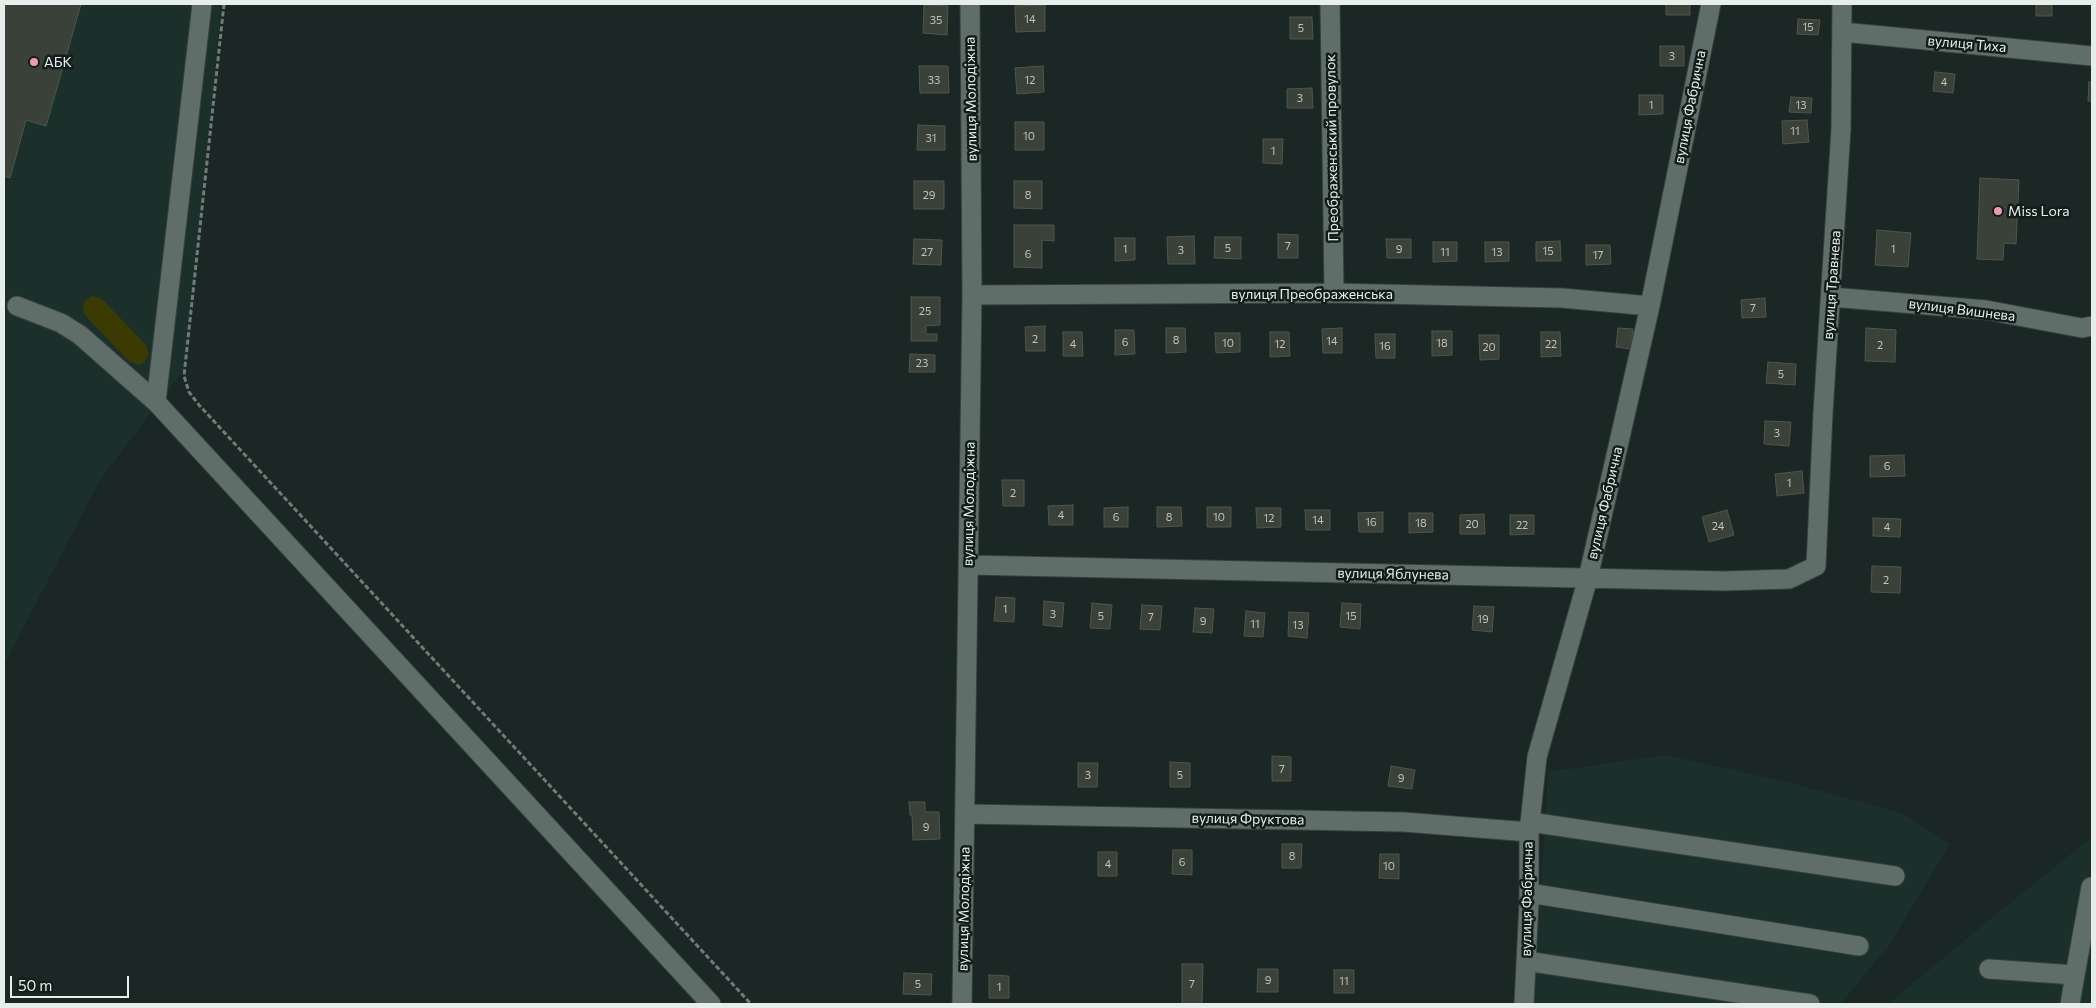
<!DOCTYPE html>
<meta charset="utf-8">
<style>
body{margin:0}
#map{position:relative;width:2096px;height:1008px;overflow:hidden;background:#1b2724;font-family:Commissioner,sans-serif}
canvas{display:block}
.frame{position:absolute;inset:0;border:5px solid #e6eeeb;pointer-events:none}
.scale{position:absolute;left:10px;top:976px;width:119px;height:22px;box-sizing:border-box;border:2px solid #e6eeeb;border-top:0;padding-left:6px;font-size:15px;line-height:18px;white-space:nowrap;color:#e6eeeb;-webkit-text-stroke:4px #121d1b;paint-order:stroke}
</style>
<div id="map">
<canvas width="2096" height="1008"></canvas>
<div class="frame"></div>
<div class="scale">50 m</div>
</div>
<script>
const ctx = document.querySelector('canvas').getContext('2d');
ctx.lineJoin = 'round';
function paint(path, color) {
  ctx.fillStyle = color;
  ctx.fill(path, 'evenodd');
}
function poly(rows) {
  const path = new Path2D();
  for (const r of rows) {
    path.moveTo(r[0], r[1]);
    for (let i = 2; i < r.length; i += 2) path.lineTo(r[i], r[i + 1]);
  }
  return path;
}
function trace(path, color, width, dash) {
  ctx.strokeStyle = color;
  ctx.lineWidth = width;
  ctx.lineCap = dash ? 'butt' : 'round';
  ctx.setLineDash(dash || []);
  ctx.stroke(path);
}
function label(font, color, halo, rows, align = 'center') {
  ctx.font = font + ' Commissioner,sans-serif';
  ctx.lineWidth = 5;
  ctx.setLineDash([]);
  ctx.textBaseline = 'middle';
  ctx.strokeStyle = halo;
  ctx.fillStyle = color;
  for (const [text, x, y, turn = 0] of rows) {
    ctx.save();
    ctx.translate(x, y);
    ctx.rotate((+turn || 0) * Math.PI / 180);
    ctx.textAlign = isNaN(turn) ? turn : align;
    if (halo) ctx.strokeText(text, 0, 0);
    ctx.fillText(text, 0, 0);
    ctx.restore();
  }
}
const built = poly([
 [4,4,221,4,187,365,100,480,4,665],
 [1665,755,1787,782,1901,813,1950,844,1890,944,1840,1004,1527,1004,1539,924,1548,772],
 [2092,837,2092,1004,1888,1004,1989,920]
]);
const green = poly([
 [92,296,101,298,146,345,149,355,143,363,139,365,129,361,86,316,83,312,84,302]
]);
const building = poly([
 [4,4,81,4,46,126,26,120,10,178,4,176,4,4],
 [1666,4,1690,4,1690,15,1666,15,1666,4],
 [2036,4,2052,4,2052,16,2036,16,2036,4],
 [924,5,948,6,947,35,923,33,924,5],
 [1045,5,1045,31,1016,32,1015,6,1045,5],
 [1290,17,1312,17,1313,39,1290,39,1290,17],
 [1798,19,1820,20,1818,35,1797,34,1798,19],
 [1660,46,1684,46,1684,66,1660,66,1660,46],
 [919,66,948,66,949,93,920,93,919,66],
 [1043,66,1044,92,1017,94,1015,68,1043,66],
 [1935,72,1955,74,1953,93,1933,91,1935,72],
 [2089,82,2092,82,2092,101,2088,101,2089,82],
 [1312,88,1313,108,1287,108,1287,89,1312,88],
 [1639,95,1663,95,1663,114,1639,115,1639,95],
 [1791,97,1812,98,1811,113,1789,112,1791,97],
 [1807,120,1809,142,1783,144,1782,121,1807,120],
 [1015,122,1044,122,1044,150,1015,150,1015,122],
 [918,125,945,126,945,150,917,150,918,125],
 [1263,139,1283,139,1282,164,1263,163,1263,139],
 [1980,178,2019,180,2016,244,2004,243,2003,260,1977,259,1980,178],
 [914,181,944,181,944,209,914,209,914,181],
 [1014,181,1042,181,1042,209,1014,208,1014,181],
 [1014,225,1054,225,1054,241,1042,240,1042,268,1014,267,1014,225],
 [1877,230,1911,233,1908,267,1875,265,1877,230],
 [1278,234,1298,235,1298,258,1278,258,1278,234],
 [1194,236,1195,264,1168,264,1167,237,1194,236],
 [1215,237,1241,237,1241,259,1214,258,1215,237],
 [1115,238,1135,238,1135,260,1115,261,1115,238],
 [914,239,942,240,941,265,913,264,914,239],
 [1386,239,1411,239,1411,258,1387,258,1386,239],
 [1560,241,1561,261,1536,261,1536,242,1560,241],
 [1433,242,1457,242,1457,261,1433,262,1433,242],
 [1485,242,1509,242,1509,261,1485,262,1485,242],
 [1586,245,1610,245,1611,264,1586,265,1586,245],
 [911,297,940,297,940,325,926,326,926,334,937,334,937,341,911,341,911,297],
 [1765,298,1766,317,1742,318,1741,300,1765,298],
 [1045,326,1045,351,1026,351,1025,327,1045,326],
 [1166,328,1185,328,1186,352,1166,353,1166,328],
 [1342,328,1342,353,1323,353,1322,329,1342,328],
 [1618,328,1633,329,1631,349,1616,347,1618,328],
 [1866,328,1896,330,1895,362,1865,361,1866,328],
 [1115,330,1134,330,1135,354,1115,355,1115,330],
 [1432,331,1452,331,1452,355,1432,356,1432,331],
 [1063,332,1082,332,1083,356,1063,356,1063,332],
 [1270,332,1289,332,1290,356,1270,357,1270,332],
 [1541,332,1560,332,1561,356,1541,357,1541,332],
 [1215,333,1240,333,1240,352,1216,353,1215,333],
 [1375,334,1395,334,1395,358,1376,358,1375,334],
 [1479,335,1499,335,1499,359,1480,360,1479,335],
 [910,354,935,355,935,372,909,372,910,354],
 [1768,362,1796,364,1795,385,1766,383,1768,362],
 [1765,421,1791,422,1789,446,1764,444,1765,421],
 [1904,455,1905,476,1870,477,1870,456,1904,455],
 [1802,471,1804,493,1777,496,1775,474,1802,471],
 [1002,480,1024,480,1024,506,1003,506,1002,480],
 [1073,505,1073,525,1049,525,1048,506,1073,505],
 [1128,507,1128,527,1104,527,1104,508,1128,507],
 [1157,507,1181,507,1182,526,1157,527,1157,507],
 [1207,507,1231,507,1231,527,1207,527,1207,507],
 [1256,508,1281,508,1281,527,1257,528,1256,508],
 [1305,510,1330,510,1330,530,1306,530,1305,510],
 [1727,510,1734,535,1709,542,1702,517,1727,510],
 [1383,512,1383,532,1359,532,1358,513,1383,512],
 [1409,513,1433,513,1433,532,1409,533,1409,513],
 [1484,514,1485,534,1460,534,1460,515,1484,514],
 [1510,515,1534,515,1534,534,1510,535,1510,515],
 [1873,518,1901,519,1900,537,1873,536,1873,518],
 [1872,566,1901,567,1900,593,1871,592,1872,566],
 [996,597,1015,598,1014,622,994,621,996,597],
 [1044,601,1064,603,1062,627,1043,625,1044,601],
 [1092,603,1112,605,1110,629,1090,628,1092,603],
 [1342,603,1361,604,1360,629,1340,627,1342,603],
 [1142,605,1162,606,1160,630,1140,629,1142,605],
 [1474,606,1494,607,1492,632,1472,630,1474,606],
 [1195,608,1214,609,1212,633,1193,632,1195,608],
 [1246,611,1265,613,1263,637,1244,636,1246,611],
 [1289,612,1309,613,1307,638,1288,636,1289,612],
 [1272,756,1291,757,1291,781,1272,781,1272,756],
 [1170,762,1190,763,1190,787,1170,787,1170,762],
 [1078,763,1098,763,1097,787,1078,787,1078,763],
 [1391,766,1415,770,1412,789,1388,786,1391,766],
 [909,802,925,802,925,812,939,812,940,839,913,840,912,815,910,815,909,802],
 [1282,844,1302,844,1301,868,1282,868,1282,844],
 [1173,850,1192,850,1192,875,1172,874,1173,850],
 [1098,852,1117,852,1117,876,1098,876,1098,852],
 [1380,854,1399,854,1399,879,1379,878,1380,854],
 [1182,964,1203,964,1202,1004,1182,1004,1182,964],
 [1258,969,1278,969,1278,992,1257,992,1258,969],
 [1334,970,1354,970,1354,993,1334,993,1334,970],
 [904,973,932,974,931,995,903,994,904,973],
 [989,975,1009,976,1009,998,989,998,989,975]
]);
const path = poly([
 [224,4,184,376,189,392,199,405,751,1004]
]);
const minor = poly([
 [1330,4,1334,293],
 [1842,32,2092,56],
 [972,295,1334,293,1562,298,1650,306],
 [1831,297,1986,310,2082,328,2092,326],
 [17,306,61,323,80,335,156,402,711,1004],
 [156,402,202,4],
 [968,565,1724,581,1789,579,1816,566,1823,413,1841,129,1842,4],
 [966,814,1404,822,1529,832],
 [1530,822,1895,876],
 [1529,893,1859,946],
 [1526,961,1810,1004],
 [1989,969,2075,975,2070,1004],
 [2075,975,2091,887],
 [962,1004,972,295,970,4],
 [1524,1004,1529,903,1529,832,1537,757,1588,578,1650,306,1711,4]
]);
const markers = [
 [34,62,5,"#f29aad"],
 [1998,211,5,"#f29aad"]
];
const numberNames = [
 ["14",1030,19],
 ["35",936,20],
 ["15",1808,27],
 ["5",1301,28],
 ["3",1672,56],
 ["33",934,80],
 ["12",1030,80],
 ["4",1944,82],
 ["3",1300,98],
 ["1",1651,105],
 ["13",1801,105],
 ["11",1795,131],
 ["10",1029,136],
 ["31",931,138],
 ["1",1273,151],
 ["29",929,195],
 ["8",1028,195],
 ["7",1288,246],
 ["5",1228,248],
 ["1",1125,249],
 ["9",1399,249],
 ["1",1893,249],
 ["3",1181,250],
 ["15",1548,251],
 ["27",927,252],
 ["11",1445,252],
 ["13",1497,252],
 ["6",1028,254],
 ["17",1598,255],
 ["7",1753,308],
 ["25",925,311],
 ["2",1035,339],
 ["8",1176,340],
 ["14",1332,341],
 ["6",1125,342],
 ["10",1228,343],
 ["18",1442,343],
 ["4",1073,344],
 ["12",1280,344],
 ["22",1551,344],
 ["2",1880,345],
 ["16",1385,346],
 ["20",1489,347],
 ["23",922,363],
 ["5",1781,374],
 ["3",1777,433],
 ["6",1887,466],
 ["1",1789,483],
 ["2",1013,493],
 ["4",1061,515],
 ["6",1116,517],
 ["8",1169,517],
 ["10",1219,517],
 ["12",1269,518],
 ["14",1318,520],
 ["16",1371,522],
 ["18",1421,523],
 ["20",1472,524],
 ["22",1522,525],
 ["24",1718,526],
 ["4",1887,527],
 ["2",1886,580],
 ["1",1005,609],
 ["3",1053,614],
 ["5",1101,616],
 ["15",1351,616],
 ["7",1151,617],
 ["19",1483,619],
 ["9",1203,621],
 ["11",1255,624],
 ["13",1298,625],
 ["7",1282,769],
 ["3",1088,775],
 ["5",1180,775],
 ["9",1401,778],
 ["9",926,827],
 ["8",1292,856],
 ["6",1182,862],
 ["4",1108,864],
 ["10",1389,866],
 ["9",1268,980],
 ["11",1344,981],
 ["5",918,984],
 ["7",1192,984],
 ["1",999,987]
];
const streetNames = [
 ["вулиця Тиха",1967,44,5],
 ["вулиця Молодіжна",971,99,-91],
 ["вулиця Фабрична",1690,107,-79],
 ["Преображенський провулок",1332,148,-91],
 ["вулиця Травнева",1832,285,-86],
 ["вулиця Преображенська",1312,294],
 ["вулиця Вишнева",1962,310,7],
 ["вулиця Фабрична",1605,503,-77],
 ["вулиця Молодіжна",969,504,-89],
 ["вулиця Яблунева",1393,574,1],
 ["вулиця Фруктова",1248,819,1],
 ["вулиця Фабрична",1527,899,-89],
 ["вулиця Молодіжна",964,909,-89]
];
const poiNames = [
 ["АБК",44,62],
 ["Miss Lora",2008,211]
];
paint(built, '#1c302b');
paint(green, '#3b3a00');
paint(building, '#3a4139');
trace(building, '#4e564d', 1);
trace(minor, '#37413e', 21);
trace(path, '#707a77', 3, [5, 2.5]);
trace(minor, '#606e6a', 19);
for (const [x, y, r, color] of markers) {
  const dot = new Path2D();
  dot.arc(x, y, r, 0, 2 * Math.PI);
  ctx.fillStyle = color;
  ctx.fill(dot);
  trace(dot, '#121d1b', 2);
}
label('11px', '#bbc3be', null, numberNames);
label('14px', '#e6eeeb', '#121d1b', streetNames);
label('14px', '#e6eeeb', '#121d1b', poiNames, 'left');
</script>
